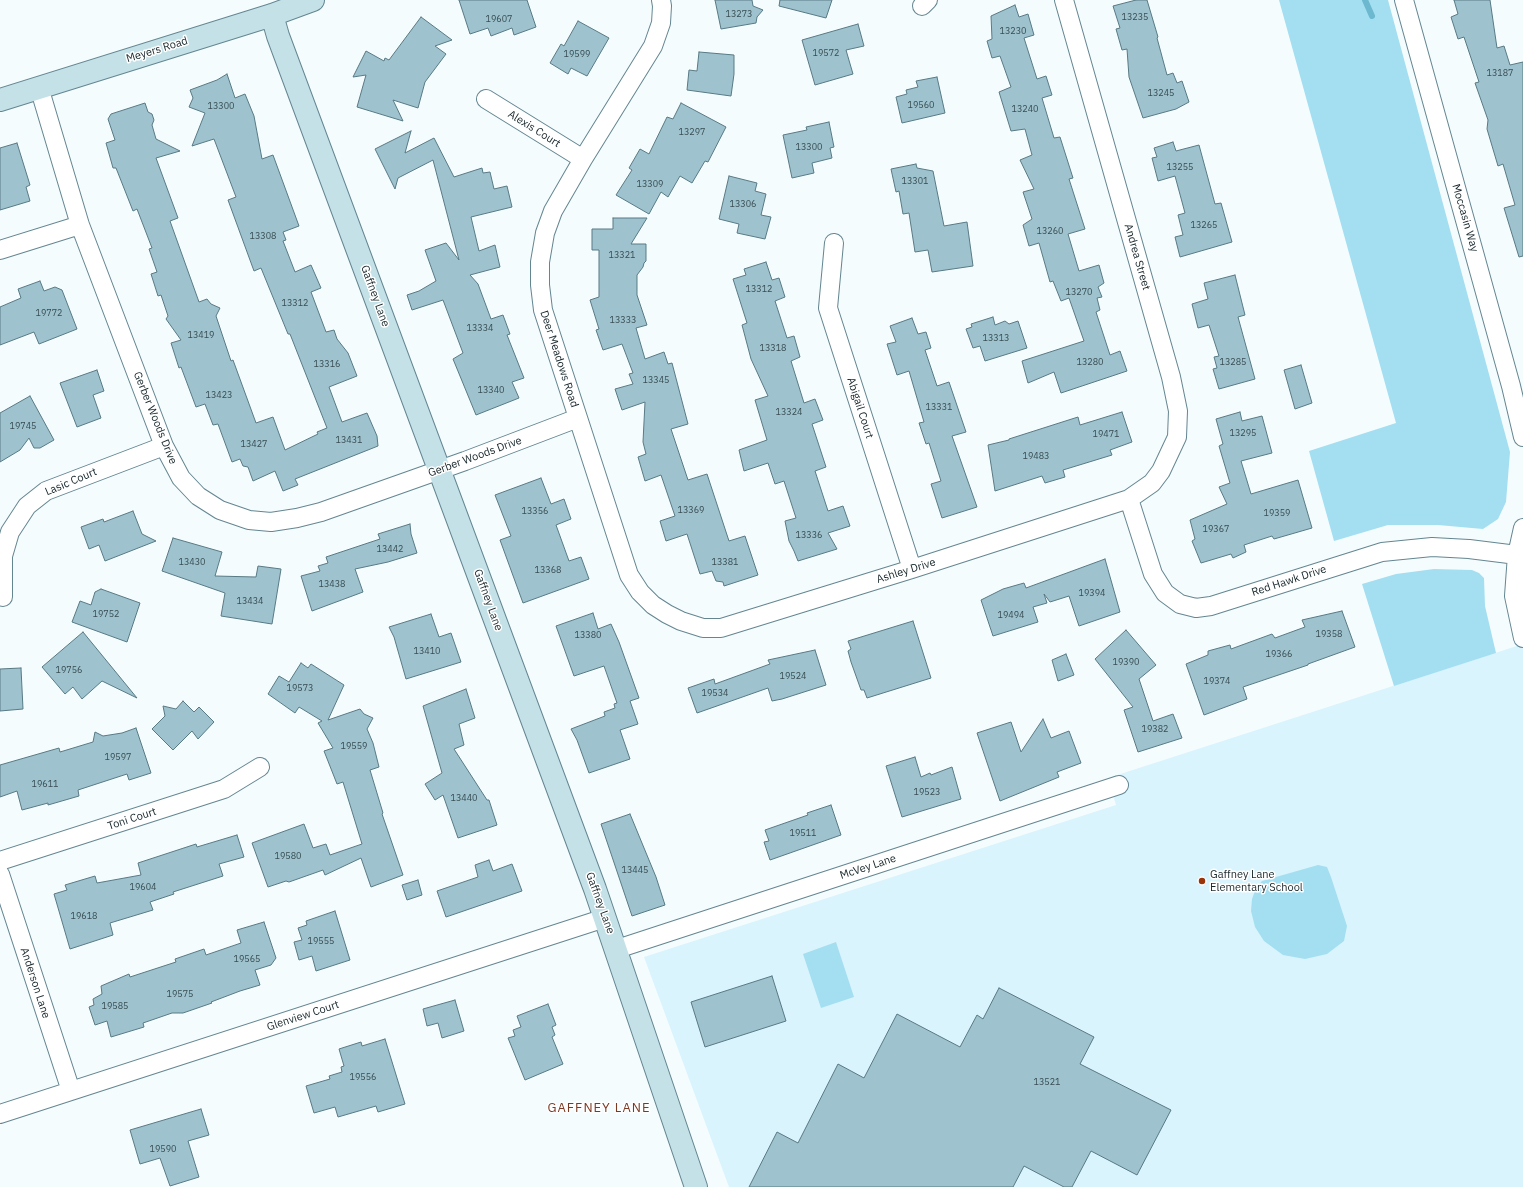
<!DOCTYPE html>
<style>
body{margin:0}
canvas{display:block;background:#f4fcfe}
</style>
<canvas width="1523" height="1187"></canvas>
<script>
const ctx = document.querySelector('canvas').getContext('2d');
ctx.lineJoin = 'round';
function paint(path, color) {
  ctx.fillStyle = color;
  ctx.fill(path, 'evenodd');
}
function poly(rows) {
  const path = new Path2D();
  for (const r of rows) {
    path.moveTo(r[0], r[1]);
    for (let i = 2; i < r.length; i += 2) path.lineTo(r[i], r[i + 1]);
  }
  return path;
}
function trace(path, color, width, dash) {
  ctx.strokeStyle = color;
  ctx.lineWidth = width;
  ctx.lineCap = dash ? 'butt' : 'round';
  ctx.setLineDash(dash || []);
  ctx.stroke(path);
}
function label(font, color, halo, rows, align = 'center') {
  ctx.font = font + ' "IBM Plex Sans",sans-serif';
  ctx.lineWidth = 3;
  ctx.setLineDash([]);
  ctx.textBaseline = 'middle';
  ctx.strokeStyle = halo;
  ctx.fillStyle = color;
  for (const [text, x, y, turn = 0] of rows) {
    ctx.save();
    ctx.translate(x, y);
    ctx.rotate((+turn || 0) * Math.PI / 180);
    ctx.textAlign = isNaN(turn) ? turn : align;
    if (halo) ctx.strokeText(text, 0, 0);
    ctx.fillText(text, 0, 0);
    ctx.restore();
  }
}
const built = poly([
 [1523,644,1523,1187,729,1187,644,957,1116,805,1108,778]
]);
const green = poly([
 [1279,0,1388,0,1510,452,1506,502,1498,519,1483,529,1438,525,1388,525,1334,541,1309,451,1396,423],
 [1434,569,1472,570,1479,573,1484,578,1485,606,1496,653,1394,686,1362,584,1396,574],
 [1318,865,1327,867,1331,877,1347,926,1344,941,1327,954,1305,959,1283,955,1264,941,1255,927,1251,911,1252,899,1256,888,1262,881],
 [836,942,854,997,821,1008,803,954]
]);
const stream = poly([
 [1365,0,1372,16]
]);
const building = poly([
 [459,0,527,0,536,27,514,35,512,28,491,36,488,28,470,34,459,0],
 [715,0,752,0,753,6,763,10,757,17,756,23,721,29,715,0],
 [780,0,832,0,826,18,779,6,780,0],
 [1136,0,1147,0,1158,37,1157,38,1167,75,1173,73,1177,83,1182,81,1189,102,1176,109,1143,118,1129,77,1127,49,1122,50,1116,29,1120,28,1113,6,1136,0],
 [1454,0,1490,0,1497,48,1504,46,1510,65,1523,62,1523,256,1519,257,1504,208,1515,205,1503,164,1498,166,1487,129,1488,120,1475,83,1479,82,1464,37,1458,39,1451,17,1458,14,1454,0],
 [1015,5,1019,17,1028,14,1034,35,1024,38,1037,79,1046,76,1052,95,1042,98,1054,138,1060,137,1073,178,1069,179,1085,229,1068,234,1079,271,1099,265,1104,283,1098,287,1102,297,1097,298,1100,310,1096,312,1110,355,1120,351,1127,371,1061,393,1054,372,1028,383,1022,361,1084,341,1069,298,1061,301,1053,281,1050,282,1039,243,1029,246,1023,225,1032,219,1023,192,1034,189,1020,160,1032,155,1025,129,1011,131,999,92,1011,87,1000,56,992,58,987,41,992,39,991,16,1015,5],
 [421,17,452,40,435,46,446,54,425,82,418,108,393,100,403,121,357,107,366,75,353,77,366,51,384,61,385,58,389,60,421,17],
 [578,21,609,38,587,76,571,68,568,74,550,63,561,44,564,46,578,21],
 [858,24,864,46,846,50,853,74,815,85,802,40,858,24],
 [699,52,734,55,734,74,731,96,687,90,689,70,697,71,699,52],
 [227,74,235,98,245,94,254,116,262,159,273,155,299,226,283,232,286,240,283,241,295,272,311,265,321,288,311,292,326,332,334,330,337,339,348,353,357,376,329,387,342,422,367,413,377,436,378,446,295,479,298,485,283,491,275,471,253,481,248,467,243,466,240,459,232,462,218,424,213,425,205,404,196,407,181,367,179,368,171,343,181,340,166,319,168,316,161,295,158,296,151,274,157,272,149,249,152,248,137,209,133,211,116,168,113,168,106,143,115,140,108,119,111,114,145,103,148,112,152,114,154,120,152,125,156,139,180,151,156,158,178,218,170,221,199,302,207,299,211,304,220,308,216,316,231,361,233,360,256,423,273,417,285,450,318,434,317,432,327,428,290,334,288,334,261,268,254,271,228,200,236,197,214,139,192,146,205,113,189,107,193,98,190,90,217,80,227,74],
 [937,77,945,113,902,123,896,97,907,94,906,90,918,87,916,81,937,77],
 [681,103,726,127,708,162,705,161,692,183,680,176,668,197,661,192,649,214,616,195,632,170,629,168,640,149,649,154,667,117,673,119,681,103],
 [829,122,834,147,830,148,832,158,812,163,814,173,792,178,783,135,807,130,806,127,829,122],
 [411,131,405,153,434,138,454,177,482,168,483,173,490,172,494,189,507,186,512,207,471,217,479,251,495,245,500,267,470,275,478,284,491,319,503,315,510,334,507,335,524,378,512,382,519,398,476,415,453,359,463,353,443,300,412,310,407,295,419,291,436,281,425,250,446,243,459,260,433,160,398,178,395,189,375,149,411,131],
 [1173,142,1176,151,1199,145,1215,204,1221,203,1232,242,1180,257,1175,237,1183,235,1178,215,1185,213,1175,176,1158,181,1152,158,1157,157,1154,148,1173,142],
 [17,143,30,185,26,187,30,201,0,210,0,148,17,143],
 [916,164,917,168,933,171,944,226,967,222,973,266,932,272,928,250,915,252,909,213,903,214,899,191,896,192,891,169,916,164],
 [729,176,757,183,755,191,766,194,761,215,771,217,765,239,737,233,739,224,719,219,729,176],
 [613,218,647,218,631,244,646,244,646,261,644,263,643,267,637,275,637,295,647,325,636,328,645,359,664,352,668,364,672,363,688,424,671,429,688,480,707,474,729,541,745,536,758,575,724,586,723,582,716,581,712,571,700,574,687,534,666,541,660,521,675,516,661,475,645,481,638,457,646,454,643,442,645,402,622,410,615,389,633,384,629,374,633,373,622,344,603,350,596,330,599,329,590,300,599,297,599,250,592,250,592,229,613,229,613,218],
 [766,262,772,280,779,278,785,297,775,301,787,338,794,336,800,357,791,361,804,403,815,399,823,420,812,424,826,467,815,471,828,511,843,506,850,526,828,533,837,549,798,561,794,551,789,541,785,521,796,518,784,481,775,484,768,463,744,471,739,450,767,440,755,400,768,396,751,359,742,325,747,323,733,279,746,275,744,269,766,262],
 [1235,275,1245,315,1238,317,1255,379,1219,389,1213,369,1217,368,1214,357,1219,356,1209,325,1198,328,1192,304,1208,299,1204,283,1235,275],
 [40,281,44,291,55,287,62,290,77,329,39,344,34,332,0,345,0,307,21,298,18,289,40,281],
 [993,317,995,325,1005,321,1009,324,1018,321,1027,348,985,361,980,346,973,348,966,329,972,327,971,324,993,317],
 [912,318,918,334,926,332,931,348,925,350,937,386,949,382,966,432,952,436,977,507,942,518,931,484,941,481,929,443,926,444,919,423,924,422,909,371,897,375,887,344,896,342,890,326,912,318],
 [1301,365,1312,403,1295,409,1284,370,1301,365],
 [97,370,104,391,93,395,101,418,77,427,60,383,97,370],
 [30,396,54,440,40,448,34,448,29,438,20,450,0,462,0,413,30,396],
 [1122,412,1132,442,1110,450,1112,455,1063,470,1065,477,1045,483,1042,476,995,491,988,445,1009,440,1009,439,1078,417,1080,425,1122,412],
 [1240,412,1242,421,1262,416,1272,453,1241,461,1251,494,1298,480,1312,528,1274,539,1272,536,1244,545,1246,552,1233,558,1231,554,1201,563,1192,541,1195,539,1190,520,1227,504,1219,487,1230,483,1219,446,1223,444,1216,419,1240,412],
 [541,478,551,504,564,499,571,519,556,525,569,561,581,557,589,579,523,603,500,540,511,536,495,495,541,478],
 [133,511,142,534,156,541,105,561,99,545,89,549,81,527,103,519,104,522,133,511],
 [410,524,411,534,417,553,388,562,355,569,363,592,312,611,301,576,320,571,318,566,328,563,326,557,380,539,378,534,410,524],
 [173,538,222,552,215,576,256,577,258,566,281,569,272,624,221,616,225,593,162,571,173,538],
 [1105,559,1120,612,1079,626,1069,596,1050,602,1044,594,1047,603,1033,607,1038,622,993,636,981,600,1003,589,1024,583,1026,588,1105,559],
 [101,589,140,603,127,642,72,622,80,601,91,605,95,592,101,589],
 [1342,611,1355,647,1308,664,1308,665,1243,687,1247,699,1204,715,1186,664,1208,655,1208,651,1230,645,1231,649,1272,634,1275,638,1305,627,1302,620,1342,611],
 [593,613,598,629,611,624,619,642,639,698,630,701,638,724,620,730,630,759,589,773,577,740,571,729,605,716,604,712,615,708,614,704,617,703,604,666,574,676,556,626,593,613],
 [431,614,439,637,451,633,461,662,406,679,394,637,389,627,431,614],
 [913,621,931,678,867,698,864,690,861,690,851,662,848,651,851,649,848,641,913,621],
 [1126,630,1156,665,1139,679,1153,721,1173,714,1182,738,1138,752,1124,710,1133,707,1095,659,1126,630],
 [83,632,137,698,102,681,82,699,73,687,65,694,42,667,83,632],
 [815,650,826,685,782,699,772,701,768,688,697,713,688,688,714,679,715,684,770,664,768,660,815,650],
 [1066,654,1074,675,1058,681,1052,660,1066,654],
 [301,663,308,668,311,664,344,685,328,720,360,709,364,714,373,718,367,729,373,743,379,767,370,770,383,813,382,814,403,875,371,887,361,858,325,875,323,870,289,882,286,881,268,887,252,843,304,824,313,848,326,844,330,855,362,844,343,782,337,784,324,751,333,748,318,723,322,721,299,707,295,713,268,694,279,676,289,682,301,663],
 [21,668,23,709,0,711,0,669,21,668],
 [466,689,475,718,459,724,464,745,454,749,487,800,489,800,497,825,458,838,443,795,435,800,425,784,442,773,423,706,466,689],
 [183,701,194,712,199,707,214,722,198,739,192,731,173,750,152,729,165,716,163,706,176,709,183,701],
 [1043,719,1051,738,1069,731,1081,763,1057,772,1059,777,1000,801,977,733,1011,722,1021,752,1043,719],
 [136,728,151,773,129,780,127,774,78,790,79,796,48,805,48,803,22,810,17,791,0,797,0,765,59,748,60,752,93,742,95,732,103,736,122,733,136,728],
 [915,757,921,777,930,773,931,775,952,767,961,799,902,817,886,766,915,757],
 [831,805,841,835,770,860,764,842,769,841,765,830,808,815,807,813,831,805],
 [630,814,656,877,665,905,632,916,601,824,630,814],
 [237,835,244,857,219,864,223,876,173,892,174,894,150,902,153,910,110,923,113,935,70,949,54,894,67,890,65,885,95,876,97,883,141,875,138,863,196,844,197,847,237,835],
 [489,860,493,871,512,864,522,891,446,917,437,891,478,877,475,865,489,860],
 [418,880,422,895,407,900,402,885,418,880],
 [335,911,350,960,316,971,312,956,299,960,294,942,302,940,298,928,307,925,306,921,335,911],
 [264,922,276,958,271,965,255,970,260,985,240,991,211,1002,212,1003,183,1013,172,1013,143,1023,144,1027,111,1037,107,1021,95,1025,89,1007,94,1005,93,999,102,994,101,986,129,974,130,977,176,962,175,959,204,949,206,955,241,943,237,930,264,922],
 [772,976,786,1021,705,1047,691,1002,772,976],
 [999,988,1094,1037,1080,1064,1171,1110,1137,1175,1091,1151,1072,1187,1064,1187,1024,1166,1013,1187,749,1187,777,1132,798,1143,838,1064,864,1078,897,1014,960,1047,977,1015,983,1019,999,988],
 [455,1000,464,1031,442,1038,438,1023,427,1026,423,1009,455,1000],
 [548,1004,556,1025,552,1027,555,1035,552,1037,563,1064,525,1080,508,1038,515,1036,513,1030,521,1027,517,1016,548,1004],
 [385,1039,405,1104,378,1112,376,1106,338,1117,335,1107,314,1113,306,1086,330,1079,329,1076,342,1072,341,1067,344,1066,339,1049,361,1042,362,1046,385,1039],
 [201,1109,209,1135,188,1141,199,1177,170,1186,160,1158,140,1164,130,1130,201,1109]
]);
const street = poly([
 [661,0,662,6,661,23,653,46,583,159,553,211,545,233,540,262,540,285,543,310,629,575,640,592,653,605,667,614,681,621,703,628,721,628,912,569,1129,499,1152,483,1161,471,1177,437,1178,411,1171,377,1064,0],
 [1404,0,1511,386,1523,437],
 [922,6,928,0],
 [39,87,80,225,164,446,181,478,198,496,220,510,249,520,271,522,297,518,321,512,465,461,578,418],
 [486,99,583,159],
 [834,243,828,308,912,569],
 [0,250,80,225],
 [1129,499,1153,574,1165,593,1180,604,1196,608,1211,606,1382,552,1432,547,1469,549,1517,555],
 [1523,528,1517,555,1514,596,1523,638],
 [3,597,3,556,10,532,27,506,46,491,164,446],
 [0,861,224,789,260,767],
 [0,874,71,1091],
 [617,949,1119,785],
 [0,1114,605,918]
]);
const secondary = poly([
 [272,15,278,36,595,889,696,1187],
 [0,100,272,15,313,0]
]);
const markers = [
 [1202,881,4,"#993408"]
];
const numberNames = [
 ["13273",739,14],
 ["13235",1135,17],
 ["19607",499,19],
 ["13230",1013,31],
 ["19572",826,53],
 ["19599",577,54],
 ["13187",1500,73],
 ["13245",1161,93],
 ["19560",921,105],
 ["13300",221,106],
 ["13240",1025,109],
 ["13297",692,132],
 ["13300",809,147],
 ["13255",1180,167],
 ["13301",915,181],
 ["13309",650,184],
 ["13306",743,204],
 ["13265",1204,225],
 ["13260",1050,231],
 ["13308",263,236],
 ["13321",622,255],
 ["13312",759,289],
 ["13270",1079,292],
 ["13312",295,303],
 ["19772",49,313],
 ["13333",623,320],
 ["13334",480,328],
 ["13419",201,335],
 ["13313",996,338],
 ["13318",773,348],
 ["13280",1090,362],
 ["13285",1233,362],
 ["13316",327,364],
 ["13345",656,380],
 ["13340",491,390],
 ["13423",219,395],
 ["13331",939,407],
 ["13324",789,412],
 ["19745",23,426],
 ["13295",1243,433],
 ["19471",1106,434],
 ["13431",349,440],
 ["13427",254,444],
 ["19483",1036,456],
 ["13369",691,510],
 ["13356",535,511],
 ["19359",1277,513],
 ["19367",1216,529],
 ["13336",809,535],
 ["13442",390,549],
 ["13430",192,562],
 ["13381",725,562],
 ["13368",548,570],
 ["13438",332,584],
 ["19394",1092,593],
 ["13434",250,601],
 ["19752",106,614],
 ["19494",1011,615],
 ["19358",1329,634],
 ["13380",588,635],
 ["13410",427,651],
 ["19366",1279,654],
 ["19390",1126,662],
 ["19756",69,670],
 ["19524",793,676],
 ["19374",1217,681],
 ["19573",300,688],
 ["19534",715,693],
 ["19382",1155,729],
 ["19559",354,746],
 ["19597",118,757],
 ["19611",45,784],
 ["19523",927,792],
 ["13440",464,798],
 ["19511",803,833],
 ["19580",288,856],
 ["13445",635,870],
 ["19604",143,887],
 ["19618",84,916],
 ["19555",321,941],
 ["19565",247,959],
 ["19575",180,994],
 ["19585",115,1006],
 ["19556",363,1077],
 ["13521",1047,1082],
 ["19590",163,1149]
];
const streetNames = [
 ["Meyers Road",157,50,-17],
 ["Alexis Court",534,129,32],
 ["Moccasin Way",1465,218,74],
 ["Andrea Street",1137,257,74],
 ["Gaffney Lane",375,296,70],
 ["Deer Meadows Road",559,359,72],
 ["Abigail Court",860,408,72],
 ["Gerber Woods Drive",155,418,68],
 ["Gerber Woods Drive",475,457,-20],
 ["Lasic Court",71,482,-23],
 ["Ashley Drive",906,571,-17],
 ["Red Hawk Drive",1289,581,-18],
 ["Gaffney Lane",488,600,70],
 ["Toni Court",132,819,-18],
 ["McVey Lane",868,867,-18],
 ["Gaffney Lane",600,903,70],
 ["Anderson Lane",35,983,72],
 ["Glenview Court",303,1016,-18]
];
const poiNames = [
 ["Gaffney Lane",1210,875],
 ["Elementary School",1210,888]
];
const quarterNames = [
 ["GAFFNEY LANE",599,1108]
];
paint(built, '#d9f4fd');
paint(green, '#a4dff1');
trace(stream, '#6cb8cf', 6);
paint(building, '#9ec3ce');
trace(building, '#587a85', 1);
trace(street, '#648691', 20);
trace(secondary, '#648691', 24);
trace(street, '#fff', 18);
trace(secondary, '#c4e1e8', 22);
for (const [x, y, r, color] of markers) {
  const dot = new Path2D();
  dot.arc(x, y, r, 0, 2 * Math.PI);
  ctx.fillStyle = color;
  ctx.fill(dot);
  trace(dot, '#fff', 1.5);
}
label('9px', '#384c52', null, numberNames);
label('11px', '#162529', '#fff', streetNames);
label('11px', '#162529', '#fff', poiNames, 'left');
ctx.letterSpacing = '1px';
label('13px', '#7c3922', '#fff', quarterNames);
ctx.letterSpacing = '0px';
</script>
